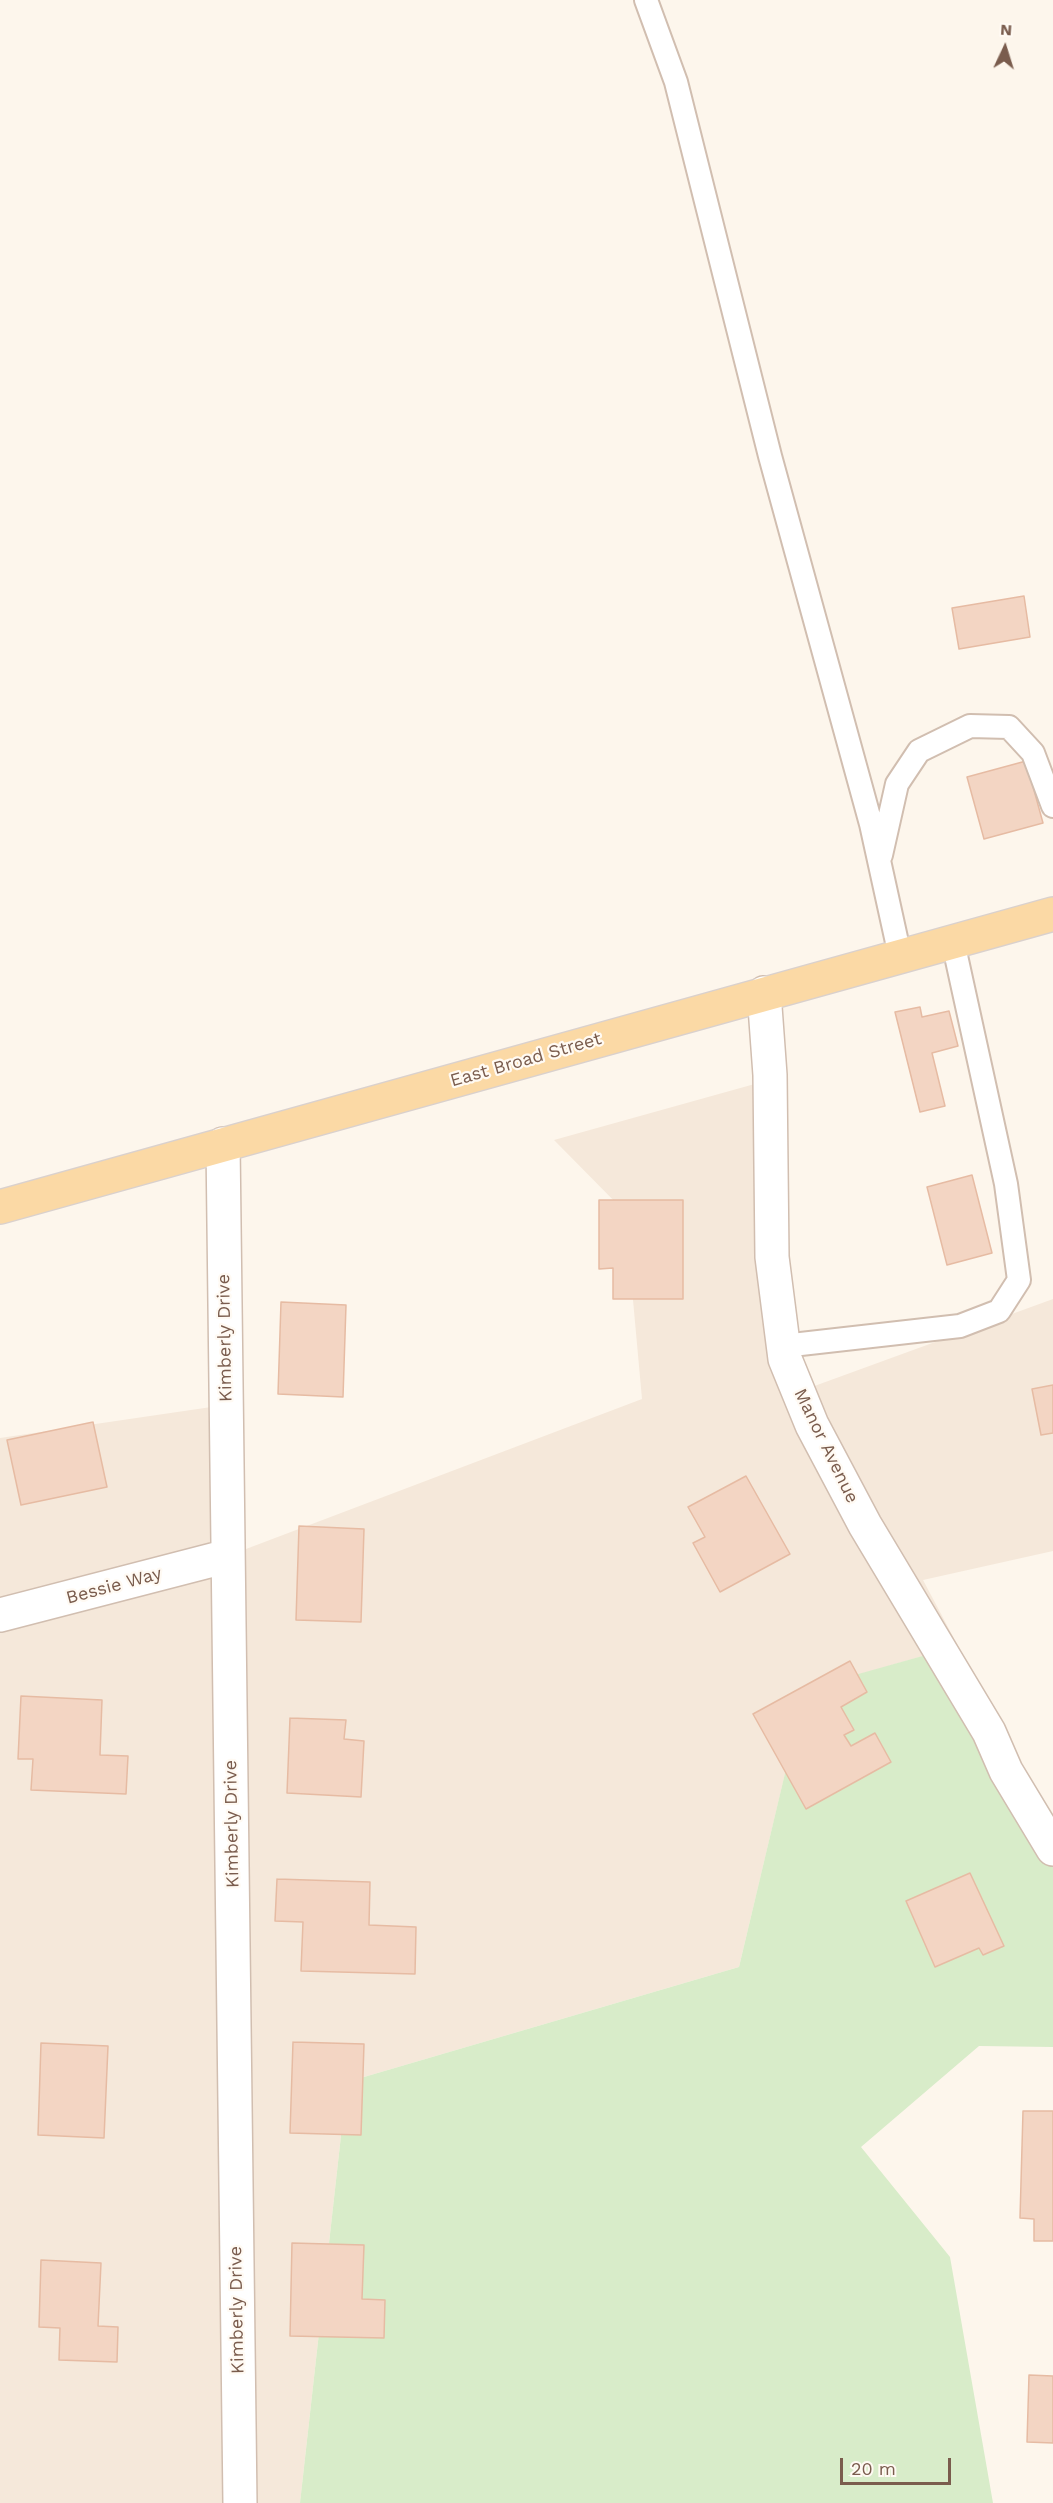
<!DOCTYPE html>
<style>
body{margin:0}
#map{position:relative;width:1053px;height:2503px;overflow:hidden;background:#fdf6ec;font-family:"Work Sans",sans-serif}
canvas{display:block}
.north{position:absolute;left:975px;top:18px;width:60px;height:60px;-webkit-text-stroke:4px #fffaf3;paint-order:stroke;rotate:4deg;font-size:16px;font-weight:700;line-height:24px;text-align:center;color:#7a5c4d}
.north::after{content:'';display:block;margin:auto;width:21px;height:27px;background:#7a5c4d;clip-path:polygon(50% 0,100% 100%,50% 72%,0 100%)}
.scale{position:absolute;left:840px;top:2458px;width:111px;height:27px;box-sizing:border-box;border:3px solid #7a5c4d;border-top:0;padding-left:8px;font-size:18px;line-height:21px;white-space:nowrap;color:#7a5c4d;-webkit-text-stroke:4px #fffaf3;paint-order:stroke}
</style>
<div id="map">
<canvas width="1053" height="2503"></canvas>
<div class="north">N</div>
<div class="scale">20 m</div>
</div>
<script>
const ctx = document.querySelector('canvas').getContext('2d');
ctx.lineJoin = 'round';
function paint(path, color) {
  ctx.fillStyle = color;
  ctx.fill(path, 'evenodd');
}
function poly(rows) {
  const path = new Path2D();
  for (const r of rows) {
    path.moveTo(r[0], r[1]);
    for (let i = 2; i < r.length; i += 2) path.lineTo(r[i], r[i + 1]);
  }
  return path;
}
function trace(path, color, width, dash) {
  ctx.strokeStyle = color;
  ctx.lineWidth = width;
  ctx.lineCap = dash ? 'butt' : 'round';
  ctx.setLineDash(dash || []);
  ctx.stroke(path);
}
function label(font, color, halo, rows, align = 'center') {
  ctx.font = font + ' "Work Sans",sans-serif';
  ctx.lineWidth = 4.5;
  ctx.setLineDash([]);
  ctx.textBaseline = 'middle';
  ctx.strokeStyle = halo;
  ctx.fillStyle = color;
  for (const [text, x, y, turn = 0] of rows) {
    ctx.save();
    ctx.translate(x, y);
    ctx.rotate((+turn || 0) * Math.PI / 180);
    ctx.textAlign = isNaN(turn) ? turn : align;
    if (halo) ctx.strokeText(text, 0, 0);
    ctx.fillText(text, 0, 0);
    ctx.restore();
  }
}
const residential = poly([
 [769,1080,798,1392,1053,1299,1053,1551,923,1580,958,1646,805,1690,739,1967,347,2082,300,2503,0,2503,0,1438,225,1405,246,1549,642,1399,625,1212,554,1140]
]);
const green = poly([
 [958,1646,1053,1824,1053,2047,979,2046,861,2147,950,2257,993,2503,300,2503,347,2082,739,1967,805,1689]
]);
const building = poly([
 [1024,596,1030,637,959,649,952,608,1024,596],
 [1026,761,1043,823,984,839,967,777,1026,761],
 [920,1007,922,1017,949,1011,958,1046,932,1053,945,1106,920,1112,895,1012,920,1007],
 [972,1175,992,1253,947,1265,927,1187,972,1175],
 [599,1200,683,1200,683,1299,613,1299,613,1268,599,1269,599,1200],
 [281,1302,346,1305,343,1397,278,1394,281,1302],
 [1053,1385,1053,1433,1041,1435,1032,1389,1053,1385],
 [93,1422,107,1487,21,1505,7,1440,93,1422],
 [746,1476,790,1554,720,1592,693,1543,705,1537,688,1507,746,1476],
 [299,1526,364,1529,361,1622,296,1620,299,1526],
 [850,1661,867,1692,841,1707,854,1730,844,1735,851,1746,875,1733,891,1762,806,1809,753,1714,850,1661],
 [21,1696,102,1700,100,1755,128,1756,126,1794,31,1790,33,1759,18,1759,21,1696],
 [290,1718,346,1720,344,1739,364,1741,361,1797,287,1793,290,1718],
 [970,1873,1004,1946,983,1955,979,1948,935,1967,906,1901,970,1873],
 [277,1879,370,1882,369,1925,416,1927,415,1974,301,1971,303,1922,275,1921,277,1879],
 [293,2042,364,2044,361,2135,290,2133,293,2042],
 [41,2043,108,2046,104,2138,38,2135,41,2043],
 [1023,2111,1053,2111,1053,2241,1034,2241,1034,2219,1020,2218,1023,2111],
 [292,2243,364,2245,362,2299,385,2300,384,2338,290,2336,292,2243],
 [41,2260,101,2263,98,2326,118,2327,117,2362,59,2360,60,2328,39,2327,41,2260],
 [1029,2375,1053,2376,1053,2443,1027,2442,1029,2375]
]);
const service = poly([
 [646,0,676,82,770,456,871,824,900,956],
 [881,855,897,784,919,751,970,726,1009,727,1033,753,1053,806],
 [783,1346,960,1326,999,1311,1019,1280,1006,1184,953,942]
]);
const minor = poly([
 [764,993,770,1075,772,1257,785,1359,812,1425,865,1525,989,1732,1006,1771,1053,1849],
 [223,1144,240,2503],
 [0,1615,228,1556]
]);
const primary = poly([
 [0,1207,1053,914]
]);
const streetNames = [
 ["East Broad Street",526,1060,-16],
 ["Kimberly Drive",225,1338,-91],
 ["Manor Avenue",826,1446,64],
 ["Bessie Way",114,1586,-15],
 ["Kimberly Drive",232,1824,-91],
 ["Kimberly Drive",237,2310,-91]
];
paint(residential, '#f5e8da');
paint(green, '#d8ecc9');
paint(building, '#f3d5c3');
trace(building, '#e6bba3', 1.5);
trace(service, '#d1beb0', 26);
trace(minor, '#d1beb0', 36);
trace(primary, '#dad1cd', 36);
trace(service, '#fff', 22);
trace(minor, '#fff', 33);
trace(primary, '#fbd9a5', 33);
label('18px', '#7a5c4d', '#fffaf3', streetNames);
</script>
